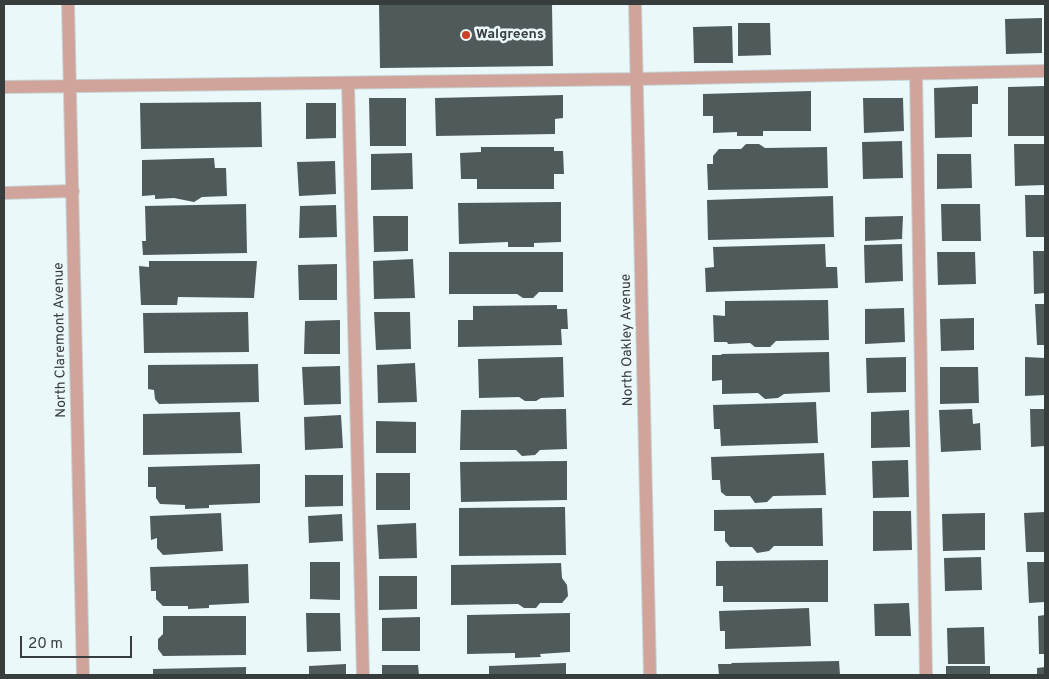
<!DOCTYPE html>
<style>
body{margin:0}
#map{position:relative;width:1049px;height:679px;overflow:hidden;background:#ebf8f9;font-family:Overpass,sans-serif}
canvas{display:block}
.frame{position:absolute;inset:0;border:5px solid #373c3d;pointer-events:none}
.scale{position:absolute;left:20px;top:636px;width:112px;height:22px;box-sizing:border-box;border:2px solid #373c3d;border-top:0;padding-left:6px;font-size:15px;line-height:18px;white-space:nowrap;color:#373c3d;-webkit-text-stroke:4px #ebf8f9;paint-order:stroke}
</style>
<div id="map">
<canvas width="1049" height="679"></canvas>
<div class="frame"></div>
<div class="scale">20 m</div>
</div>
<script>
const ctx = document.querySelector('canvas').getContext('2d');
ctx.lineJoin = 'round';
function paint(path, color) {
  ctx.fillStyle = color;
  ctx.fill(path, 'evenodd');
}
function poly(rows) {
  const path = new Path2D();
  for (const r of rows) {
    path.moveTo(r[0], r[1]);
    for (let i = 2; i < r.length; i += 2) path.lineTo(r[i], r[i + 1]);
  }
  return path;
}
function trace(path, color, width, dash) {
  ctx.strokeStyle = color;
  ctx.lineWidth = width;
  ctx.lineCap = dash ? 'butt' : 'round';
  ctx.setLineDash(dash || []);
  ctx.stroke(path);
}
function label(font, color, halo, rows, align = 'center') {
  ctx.font = font + ' Overpass,sans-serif';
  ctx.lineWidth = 5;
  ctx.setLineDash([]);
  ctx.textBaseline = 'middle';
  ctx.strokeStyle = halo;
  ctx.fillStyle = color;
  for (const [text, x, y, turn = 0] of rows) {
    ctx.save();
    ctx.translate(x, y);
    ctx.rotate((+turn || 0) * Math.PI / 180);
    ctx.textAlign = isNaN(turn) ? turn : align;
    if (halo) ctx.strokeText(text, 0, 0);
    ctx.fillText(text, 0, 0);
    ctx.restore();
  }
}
const building = poly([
 [379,4,552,4,553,66,380,68],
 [1042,18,1042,53,1006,54,1005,19],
 [738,23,770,23,771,55,738,56],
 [732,26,733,63,694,63,693,27],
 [978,86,978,104,972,104,972,137,935,138,934,88],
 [1045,86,1045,136,1008,136,1008,87],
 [811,91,811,131,763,131,763,136,737,136,737,132,713,133,713,116,703,116,703,94],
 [563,95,563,118,555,119,555,134,436,136,435,98],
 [369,98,406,98,406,146,370,146],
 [863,98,903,98,904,131,864,133],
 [261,102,262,147,141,149,140,103],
 [306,103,336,103,336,138,306,139],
 [902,141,903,178,863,179,862,142],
 [746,144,759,144,765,148,827,147,828,188,708,190,707,164,713,164,713,156,719,149,741,149],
 [1014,144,1045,144,1045,185,1015,186],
 [481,147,554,147,554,151,563,151,564,174,554,174,554,189,477,189,477,179,461,179,460,153,481,152],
 [412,153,413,189,371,190,371,154],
 [937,154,971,154,972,188,937,189],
 [214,158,215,168,226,168,227,196,202,197,194,202,174,198,155,199,155,195,142,196,142,160],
 [335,161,336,194,299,196,297,162],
 [1025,195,1045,195,1045,237,1026,237],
 [833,196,834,237,708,240,707,200],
 [561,202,561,242,534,243,534,247,508,247,508,242,459,244,458,203],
 [246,204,247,253,143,255,142,241,146,241,145,206],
 [941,204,980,204,981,241,942,241],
 [336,205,337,237,299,238,300,206],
 [373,216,408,216,408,251,374,252],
 [903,216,902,239,865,241,865,217],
 [825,244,826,267,837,267,838,288,706,292,705,268,714,267,713,247],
 [902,244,903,281,865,283,864,245],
 [1033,251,1045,251,1045,293,1034,294],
 [449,252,563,252,563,292,539,292,533,298,523,298,517,294,449,294],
 [937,252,975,252,976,284,938,285],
 [413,259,415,298,374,299,373,261],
 [149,261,257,261,254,298,178,297,177,305,141,305,139,266,149,267],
 [337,264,337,300,299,300,298,265],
 [828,300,829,340,776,341,770,347,755,347,750,343,728,344,727,342,714,342,713,315,725,316,725,301],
 [1035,304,1045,304,1045,345,1037,345],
 [557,305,557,309,567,309,568,329,561,329,562,345,458,347,458,320,473,320,473,306],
 [904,308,905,342,865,344,865,309],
 [248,312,249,352,144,353,143,313],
 [374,312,410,312,411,349,376,350],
 [974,318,974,350,941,351,940,319],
 [340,320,340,354,304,354,305,321],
 [829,352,830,392,784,394,778,398,765,399,758,393,722,394,722,380,712,381,712,355,722,355,721,354],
 [563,357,564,397,541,398,536,401,525,401,519,397,479,398,478,359],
 [906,357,906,392,867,393,866,358],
 [1025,357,1045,358,1045,395,1025,396],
 [415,363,417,402,378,403,377,365],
 [258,364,259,402,159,404,155,399,154,390,148,389,148,365],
 [340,366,341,404,304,405,302,367],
 [940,367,978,367,979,403,940,404],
 [816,402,818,443,721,446,720,429,714,429,713,405],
 [566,409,567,449,540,450,535,455,522,456,516,450,460,450,461,410],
 [972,409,973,424,980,423,981,450,941,452,939,410],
 [1030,409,1045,409,1045,446,1031,447],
 [909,410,910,447,871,448,871,412],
 [240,412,242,453,143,455,143,414],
 [341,415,343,448,305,450,304,417],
 [376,421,416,422,416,453,376,453],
 [824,453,826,495,773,496,767,502,755,503,750,496,726,496,721,492,720,480,712,480,711,457],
 [908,460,909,497,873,498,872,461],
 [567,461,567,500,461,502,460,462],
 [260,464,260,503,209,505,209,508,185,509,185,505,160,504,156,498,156,487,148,487,148,467],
 [376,473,410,473,410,510,376,510],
 [305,475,343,475,343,506,305,507],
 [565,507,566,555,459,556,459,508],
 [822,508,823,546,774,546,769,551,757,553,752,547,730,547,725,541,725,531,714,531,714,510],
 [873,511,911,511,912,550,873,551],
 [1045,512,1045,552,1026,552,1024,513],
 [221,513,223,551,163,555,157,548,157,538,151,540,150,516],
 [985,513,985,550,943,551,942,514],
 [342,514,343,541,309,543,308,516],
 [416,523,417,558,379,559,377,525],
 [981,557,982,590,945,591,944,558],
 [828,560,828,602,723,602,723,586,716,586,716,561],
 [310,562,340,562,340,600,310,599],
 [1027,562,1045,562,1045,602,1029,603],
 [561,563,562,578,567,585,568,596,562,603,540,603,536,608,524,608,518,604,451,605,451,565],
 [248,564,249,603,209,605,209,608,188,609,188,606,163,606,156,599,156,591,151,591,150,567],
 [379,576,417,576,417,609,379,610],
 [909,603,911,636,875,636,874,604],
 [809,608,811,646,725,649,725,631,720,631,719,611],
 [306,613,340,613,341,651,307,652],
 [570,613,570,652,540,654,541,657,515,658,515,653,467,654,467,615],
 [1045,615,1045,654,1039,654,1038,616],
 [163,616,246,616,246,655,163,656,158,649,158,639,163,634],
 [420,617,420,651,382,651,382,618],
 [984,627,985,664,948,664,947,628],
 [839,661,840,675,719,675,718,664,732,664,731,663],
 [566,663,566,675,489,675,489,666],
 [346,664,346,675,309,675,309,666],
 [382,665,418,665,419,675,382,675],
 [946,666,990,666,990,675,946,675],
 [246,667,246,675,153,675,153,669],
 [1045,667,1045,675,1037,675,1037,668]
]);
const minor = poly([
 [68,4,83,675],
 [635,4,650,675],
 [916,74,926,675],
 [348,83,363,675],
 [4,87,637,79,1045,71],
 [4,193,73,191]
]);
const markers = [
 [466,35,5,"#cc4125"]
];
const poiNames = [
 ["Walgreens",476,35]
];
const streetNames = [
 ["North Claremont Avenue",61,340,-91],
 ["North Oakley Avenue",628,340,-91]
];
paint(building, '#4f5a5b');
trace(minor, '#c7d2d3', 14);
trace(minor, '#d0a49a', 12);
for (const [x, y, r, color] of markers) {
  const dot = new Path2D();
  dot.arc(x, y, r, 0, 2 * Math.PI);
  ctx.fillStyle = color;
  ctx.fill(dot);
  trace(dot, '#ebf8f9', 2);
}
label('bold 14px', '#373c3d', '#ebf8f9', poiNames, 'left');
label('14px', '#373c3d', '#ebf8f9', streetNames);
</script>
